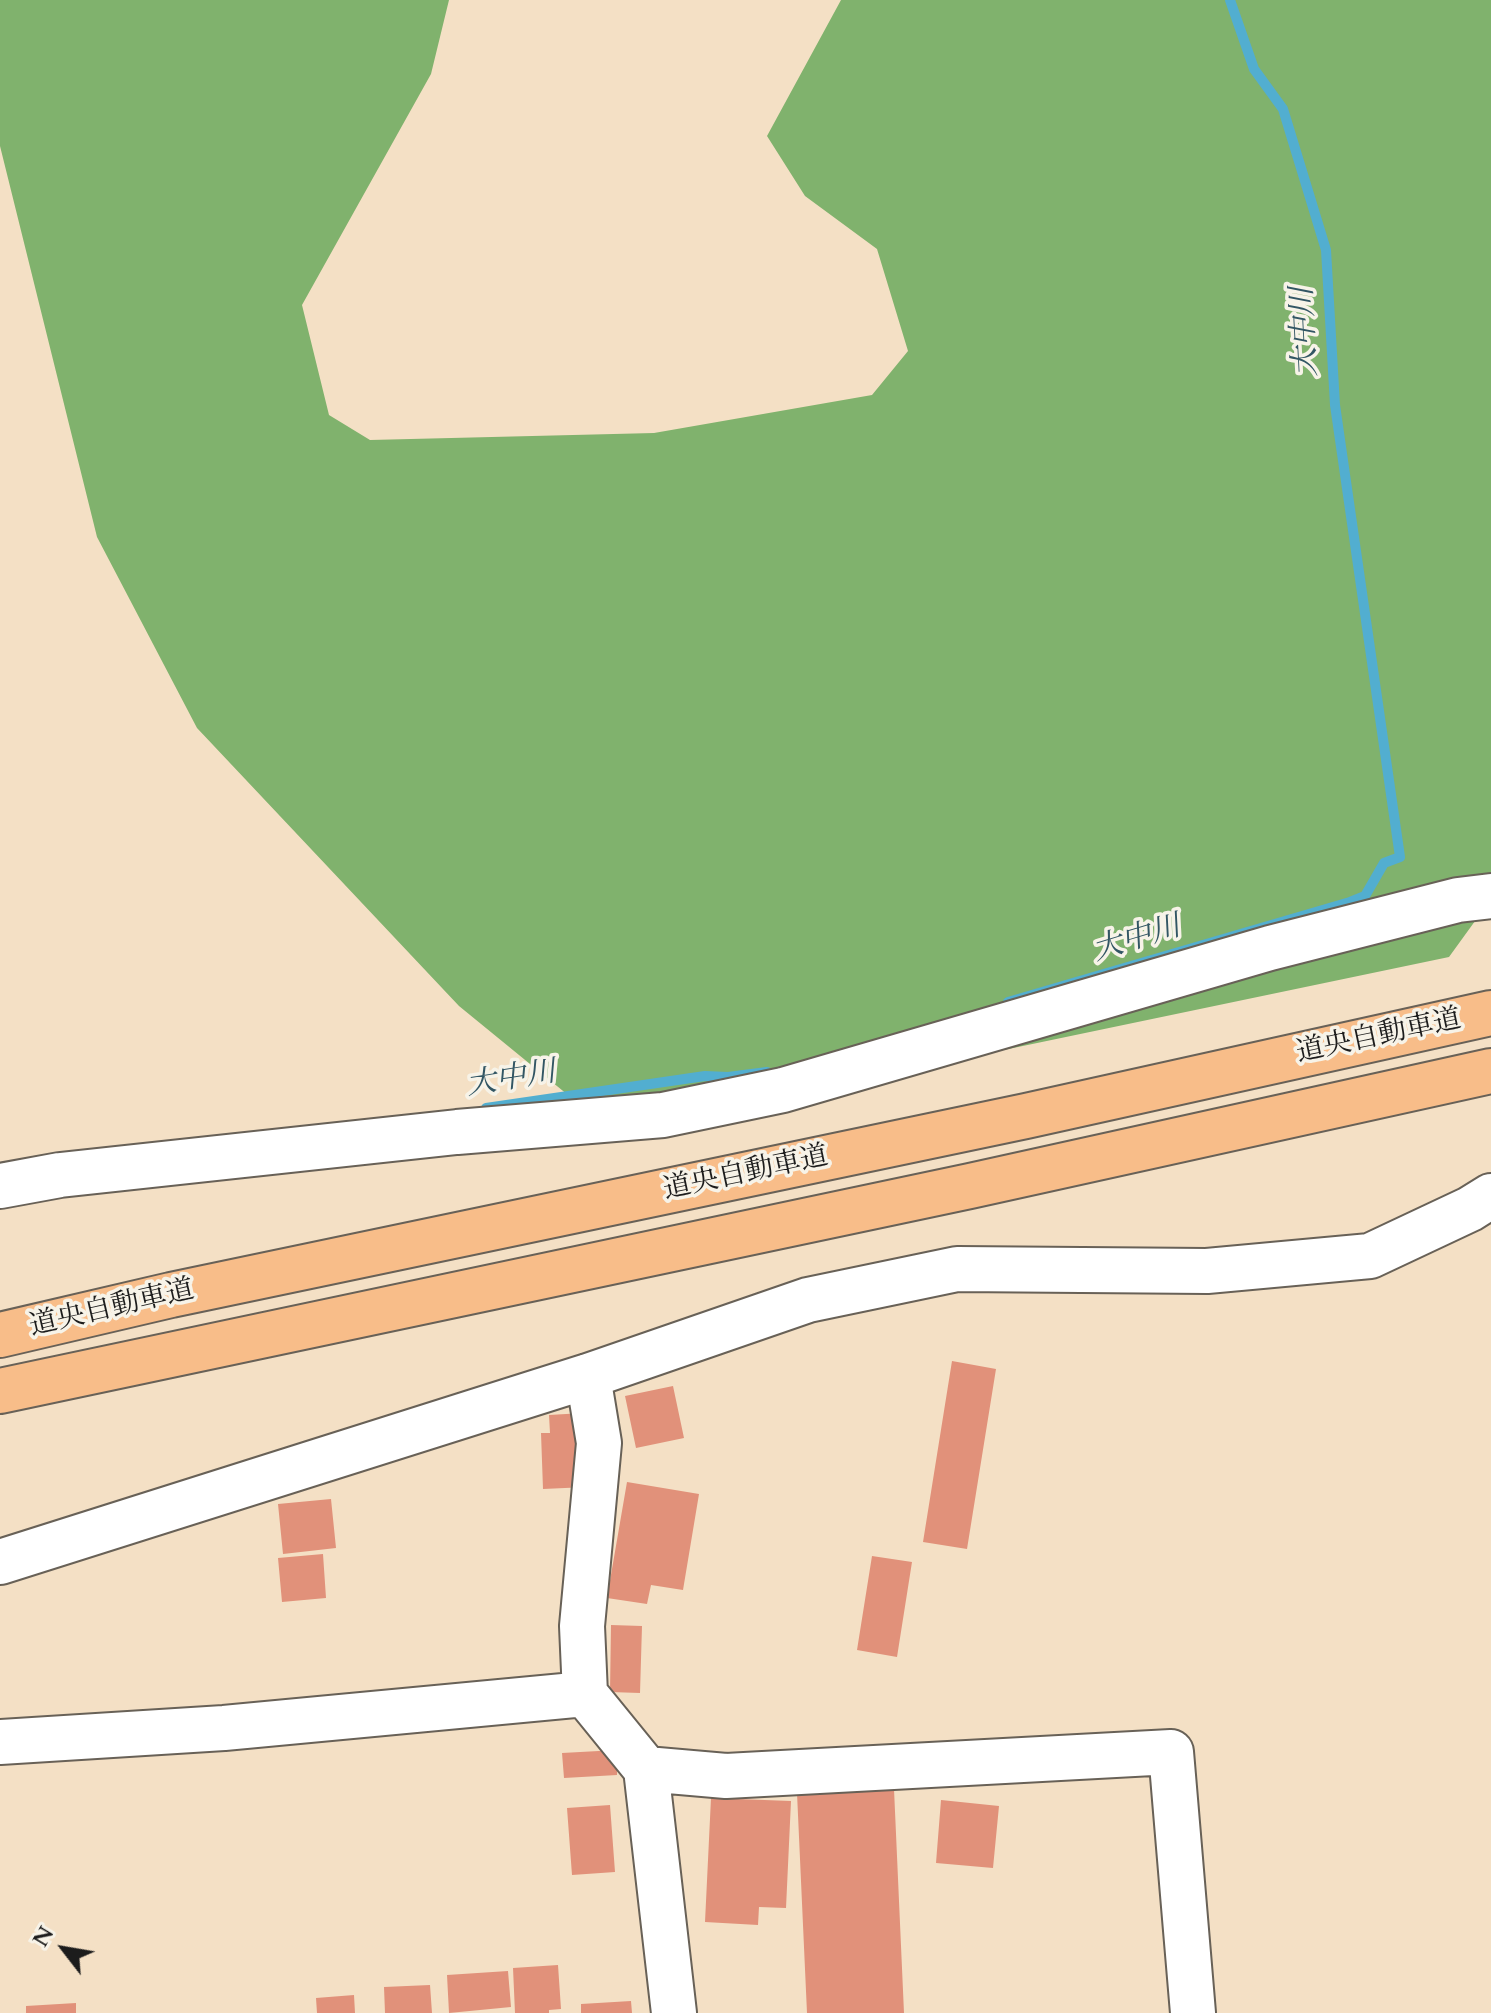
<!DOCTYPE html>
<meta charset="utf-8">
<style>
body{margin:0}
#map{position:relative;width:1491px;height:2013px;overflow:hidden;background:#f4e0c5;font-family:Cardo,serif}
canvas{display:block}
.north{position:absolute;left:24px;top:1909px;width:80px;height:80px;-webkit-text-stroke:6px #f7f3e8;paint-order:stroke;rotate:301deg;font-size:22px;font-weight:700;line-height:32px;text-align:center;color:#1c1c1c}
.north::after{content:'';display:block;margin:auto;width:28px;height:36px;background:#1c1c1c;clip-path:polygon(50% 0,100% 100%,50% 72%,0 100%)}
</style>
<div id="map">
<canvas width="1491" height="2013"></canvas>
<div class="north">N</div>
</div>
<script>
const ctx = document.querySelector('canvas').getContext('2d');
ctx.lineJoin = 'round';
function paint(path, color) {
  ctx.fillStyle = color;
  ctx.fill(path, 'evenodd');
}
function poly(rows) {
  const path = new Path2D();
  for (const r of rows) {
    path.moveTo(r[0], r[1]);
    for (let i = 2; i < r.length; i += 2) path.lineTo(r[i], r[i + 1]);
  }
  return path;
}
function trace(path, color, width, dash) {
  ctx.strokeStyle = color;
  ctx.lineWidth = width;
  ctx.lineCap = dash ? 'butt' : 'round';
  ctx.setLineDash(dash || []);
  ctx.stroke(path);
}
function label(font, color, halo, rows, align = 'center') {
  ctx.font = font + ' Cardo,"Noto Serif JP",serif';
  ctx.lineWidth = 7;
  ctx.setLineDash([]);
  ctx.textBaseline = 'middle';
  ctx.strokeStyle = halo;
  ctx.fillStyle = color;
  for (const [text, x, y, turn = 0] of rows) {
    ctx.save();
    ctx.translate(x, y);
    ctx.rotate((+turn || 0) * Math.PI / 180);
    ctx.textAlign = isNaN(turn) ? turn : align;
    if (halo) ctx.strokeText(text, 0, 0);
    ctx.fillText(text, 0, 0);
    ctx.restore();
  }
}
const forest = poly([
 [0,0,449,0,431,74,302,305,329,415,370,440,654,433,872,395,908,351,877,249,805,196,767,136,841,0,1491,0,1491,899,1449,957,745,1104,590,1113,459,1006,197,728,97,537,0,146]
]);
const stream = poly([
 [1008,1002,1350,902,1365,896,1384,863,1400,857,1335,405,1326,250,1283,109,1254,69,1230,0],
 [486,1108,705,1076,728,1077,767,1072]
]);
const building = poly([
 [952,1361,996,1369,967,1549,923,1542],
 [673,1386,684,1438,636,1448,625,1396],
 [583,1413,587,1487,543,1489,541,1433,550,1433,549,1415],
 [627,1482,699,1494,683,1590,651,1585,647,1604,607,1598],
 [331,1499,336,1548,283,1554,278,1504],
 [323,1554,326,1598,282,1602,278,1558],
 [872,1556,912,1562,897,1657,857,1650],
 [611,1625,642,1626,640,1693,610,1692],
 [617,1750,617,1775,564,1778,562,1753],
 [894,1789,904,2013,807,2013,797,1793],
 [711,1798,791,1801,786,1908,759,1907,758,1925,705,1922],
 [941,1800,999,1806,993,1868,936,1863],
 [610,1805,615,1872,572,1875,567,1808],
 [558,1965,561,2009,549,2010,549,2013,515,2013,513,1968],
 [508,1971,511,2007,449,2013,447,1975],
 [430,1985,432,2013,385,2013,384,1987],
 [354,1995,355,2013,317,2013,316,1998],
 [631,2001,632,2013,581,2013,581,2004],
 [76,2003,76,2013,26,2013,26,2006]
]);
const minor = poly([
 [0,1186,60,1175,457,1132,663,1115,783,1090,1270,948,1458,900,1491,896],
 [588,1376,599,1443,582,1626,585,1694,646,1769,674,2013],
 [0,1562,588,1376,808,1300,957,1269,1207,1271,1370,1256,1470,1209,1491,1196],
 [0,1742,224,1728,585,1694],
 [646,1769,726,1776,1171,1752,1193,2013]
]);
const highway = poly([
 [0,1335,171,1295,1026,1116,1491,1013],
 [0,1391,970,1186,1491,1071]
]);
const streetNames = [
 ["道央自動車道",1379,1037,-12],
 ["道央自動車道",746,1174,-12],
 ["道央自動車道",112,1309,-13]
];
const waterNames = [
 ["大中川",1306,332,-93],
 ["大中川",1137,940,-17],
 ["大中川",511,1080,-9]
];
paint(forest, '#80b26d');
trace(stream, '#52aed0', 10);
paint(building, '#e1917a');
trace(minor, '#686157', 48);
trace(highway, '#686157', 48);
trace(minor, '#fff', 44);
trace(highway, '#f8bd89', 44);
label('28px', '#1c1c1c', '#f7f3e8', streetNames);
label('italic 30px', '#325664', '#f7f3e8', waterNames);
</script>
